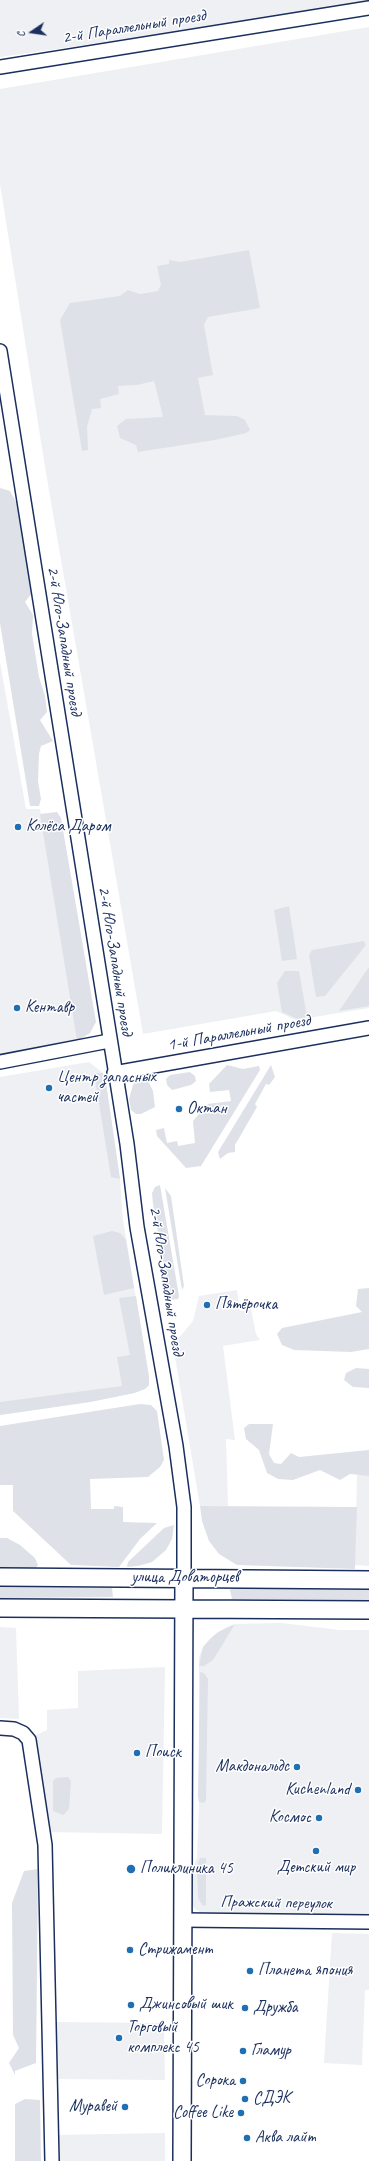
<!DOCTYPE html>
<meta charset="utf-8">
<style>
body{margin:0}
#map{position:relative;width:369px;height:2161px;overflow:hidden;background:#fff;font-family:Caveat,sans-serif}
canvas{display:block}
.north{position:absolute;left:12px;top:12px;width:40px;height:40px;-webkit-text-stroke:3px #fff;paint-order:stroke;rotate:257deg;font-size:11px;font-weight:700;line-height:16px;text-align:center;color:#1b2f5e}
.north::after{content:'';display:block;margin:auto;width:14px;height:18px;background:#1b2f5e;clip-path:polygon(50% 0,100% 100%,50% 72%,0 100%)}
</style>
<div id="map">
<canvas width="369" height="2161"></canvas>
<div class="north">С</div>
</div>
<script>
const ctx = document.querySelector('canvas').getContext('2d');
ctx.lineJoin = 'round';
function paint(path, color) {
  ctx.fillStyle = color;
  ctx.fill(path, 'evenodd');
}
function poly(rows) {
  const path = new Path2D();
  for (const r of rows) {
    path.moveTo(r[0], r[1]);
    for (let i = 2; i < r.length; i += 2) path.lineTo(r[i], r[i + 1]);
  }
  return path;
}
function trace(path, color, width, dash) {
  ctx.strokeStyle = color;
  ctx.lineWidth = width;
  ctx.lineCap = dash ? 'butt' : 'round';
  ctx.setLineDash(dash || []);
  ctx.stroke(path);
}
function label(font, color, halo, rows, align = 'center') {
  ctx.font = font + ' Caveat,sans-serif';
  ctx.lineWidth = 3;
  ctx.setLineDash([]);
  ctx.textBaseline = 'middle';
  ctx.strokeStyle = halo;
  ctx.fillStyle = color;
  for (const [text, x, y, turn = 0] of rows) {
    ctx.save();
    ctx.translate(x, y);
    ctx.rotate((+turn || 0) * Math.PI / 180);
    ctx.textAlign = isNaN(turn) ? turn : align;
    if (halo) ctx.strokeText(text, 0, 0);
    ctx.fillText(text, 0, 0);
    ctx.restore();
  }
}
const built = poly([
 [0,0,369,0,369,1,211,27,0,57],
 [369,27,369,1008,296,1020,276,1011,143,1034,46,473,0,184,0,89],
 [0,662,26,809,40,809,77,1041,0,1056],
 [89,1062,103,1073,106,1083,120,1179,123,1220,149,1377,149,1385,145,1389,135,1393,90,1402,0,1415,0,1077],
 [237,1290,240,1311,251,1309,256,1334,260,1340,223,1346,235,1440,226,1439,228,1506,200,1506,173,1345,193,1321,199,1296],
 [357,1473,369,1473,369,1566,355,1565],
 [281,1623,340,1630,369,1630,369,1916,203,1914,194,1908,192,1902,193,1868,197,1857,199,1802,199,1657,203,1647,210,1639,225,1628,235,1624],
 [0,1627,16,1628,19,1719,0,1718],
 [165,1667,162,1834,45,1832,34,1736,47,1730,47,1710,78,1708,78,1671],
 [332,1933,369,1934,369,1990,365,1990,362,2065,324,2063],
 [53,2022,164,2023,165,2080,52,2079],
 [165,2133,165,2161,54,2161,54,2135]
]);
const green = poly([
 [249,250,260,308,208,317,204,325,213,375,198,378,205,415,237,416,245,420,250,430,246,433,215,440,138,452,136,445,120,438,117,426,126,419,163,417,154,381,137,385,118,386,119,394,100,399,101,408,92,409,87,427,88,450,82,451,60,320,70,303,120,296,128,290,140,294,158,291,161,285,157,266,169,264,169,260,180,262],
 [0,488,10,491,17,504,32,593,25,602,33,615,32,634,39,677,45,696,47,712,40,720,53,741,41,746,39,754,38,781,41,799,39,806,30,806,0,623],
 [57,812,61,818,96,1022,90,1033,77,1041,40,814],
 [289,906,297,959,282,961,274,910],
 [364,941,366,945,325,996,316,997,309,955,312,950],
 [369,967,369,1006,339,1011],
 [285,971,299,971,307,1017,297,1019,282,1012,277,983],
 [227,1065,243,1069,259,1066,260,1070,201,1166,186,1168,157,1136,156,1130,164,1128,167,1143,177,1141,178,1146,195,1143,193,1121,208,1104,231,1101,229,1090,210,1092,209,1084],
 [271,1065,275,1077,269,1085,266,1084,255,1104,257,1107,235,1145,235,1152,228,1153,220,1159,218,1152],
 [190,1072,195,1076,196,1081,191,1085,172,1090,167,1085,166,1079,170,1075],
 [96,1073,103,1073,106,1083,120,1179,111,1177,95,1079],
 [147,1078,153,1091,155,1107,141,1114,136,1114,131,1110,129,1099,133,1085,137,1080],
 [160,1185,179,1296,178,1299,170,1300,153,1204,152,1193,155,1187],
 [165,1188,171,1196,184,1286,182,1290],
 [112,1231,120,1233,126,1240,134,1288,104,1295,93,1236],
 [369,1288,369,1349,351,1352,294,1350,282,1345,277,1334,282,1328,362,1312,356,1306,358,1289],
 [136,1296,149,1377,149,1385,145,1389,134,1393,90,1402,0,1415,0,1402,122,1386,117,1357,130,1355,119,1298],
 [356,1368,369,1369,369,1388,353,1387,344,1380,346,1373],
 [140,1404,151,1405,157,1411,164,1460,160,1467,148,1477,90,1479,91,1509,114,1509,114,1506,123,1507,123,1522,157,1523,140,1539,119,1567,71,1565,13,1511,13,1485,0,1485,0,1426],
 [249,1424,273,1424,269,1454,274,1463,281,1464,291,1453,299,1457,369,1450,369,1476,350,1474,340,1480,320,1470,293,1480,278,1479,267,1473,259,1450,246,1439,244,1428],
 [200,1506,357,1507,355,1569,237,1565,219,1554,209,1541,202,1521],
 [174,1525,172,1539,166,1550,152,1562,138,1566,127,1567,128,1562,164,1528],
 [0,1538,7,1538,20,1545,35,1558,38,1565,35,1569,0,1569],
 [0,1587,112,1588,113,1597,0,1598],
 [232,1588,369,1590,369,1600,232,1599,230,1590],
 [235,1624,213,1660,204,1666,199,1666,203,1647,210,1639,218,1632],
 [200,1672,204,1673,208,1679,206,1800,204,1803,199,1802,198,1797],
 [68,1777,71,1781,69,1809,63,1815,53,1811,53,1781,56,1778],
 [200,1858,206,1858,206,1905,203,1906,198,1898,197,1865],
 [38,1869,36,2063,15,2071,15,2075,9,2063,19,2048,13,2035,12,1903,24,1871],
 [25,2099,40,2100,41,2161,15,2161,15,2104]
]);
const minor = poly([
 [0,67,369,8],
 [0,351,127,1144,137,1227,176,1446,184,1507,184,1577],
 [0,1062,109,1041],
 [114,1073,369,1028],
 [0,1728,14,1729,23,1733,29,1740,45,1845,52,2161],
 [183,1920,369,1922]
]);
const major = poly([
 [0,1577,369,1580],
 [0,1608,369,1610],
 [182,2161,184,1577]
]);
const markers = [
 [18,827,4,"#1f6fb2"],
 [17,1008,4,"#1f6fb2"],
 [49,1088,4,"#1f6fb2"],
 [179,1109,4,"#1f6fb2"],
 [207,1305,4,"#1f6fb2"],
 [137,1753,4,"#1f6fb2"],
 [297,1767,4,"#1f6fb2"],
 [358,1790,4,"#1f6fb2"],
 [319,1818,4,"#1f6fb2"],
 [316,1851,4,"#1f6fb2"],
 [131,1869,5,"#1f6fb2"],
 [130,1950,4,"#1f6fb2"],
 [250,1971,4,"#1f6fb2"],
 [131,2005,4,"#1f6fb2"],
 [245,2008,4,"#1f6fb2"],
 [119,2038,4,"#1f6fb2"],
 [243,2051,4,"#1f6fb2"],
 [243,2081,4,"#1f6fb2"],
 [245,2099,4,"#1f6fb2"],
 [125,2107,4,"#1f6fb2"],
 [241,2113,4,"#1f6fb2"],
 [247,2138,4,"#1f6fb2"]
];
const streetNames = [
 ["2-й Параллельный проезд",134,27,-9],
 ["2-й Юго-Западный проезд",64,641,81],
 ["2-й Юго-Западный проезд",115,961,81],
 ["1-й Параллельный проезд",239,1033,-10],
 ["2-й Юго-Западный проезд",166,1281,81],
 ["улица Доваторцев",185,1578],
 ["Пражский переулок",276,1903,1]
];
const poiNames = [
 ["Колёса Даром",26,827],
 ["Кентавр",25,1008],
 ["Центр запасных",57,1078],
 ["частей",57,1098],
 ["Октан",187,1109],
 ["Пятёрочка",215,1305],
 ["Поиск",145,1753],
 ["Макдональдс",289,1767,"right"],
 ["Kuchenland",350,1790,"right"],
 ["Космос",311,1818,"right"],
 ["Детский мир",316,1868,"center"],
 ["Поликлиника 45",140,1869],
 ["Стрижамент",138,1950],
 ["Планета япония",258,1971],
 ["Джинсовый шик",139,2005],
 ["Дружба",253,2008],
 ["Торговый",127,2028],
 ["комплекс 45",127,2048],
 ["Гламур",251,2051],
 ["Сорока",235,2081,"right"],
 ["СДЭК",253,2099],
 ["Муравей",117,2107,"right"],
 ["Coffee Like",233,2113,"right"],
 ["Аква лайт",255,2138]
];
paint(built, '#eff0f4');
paint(green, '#dee1e7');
trace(minor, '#1b2f5e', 16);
trace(major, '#1b2f5e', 20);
trace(minor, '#fff', 13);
trace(major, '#fff', 17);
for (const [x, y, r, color] of markers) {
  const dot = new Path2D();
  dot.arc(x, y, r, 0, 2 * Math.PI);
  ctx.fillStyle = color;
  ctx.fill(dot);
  trace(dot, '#fff', 1.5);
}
label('17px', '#1b2f5e', '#fff', streetNames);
label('17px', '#1b2f5e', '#fff', poiNames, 'left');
</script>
